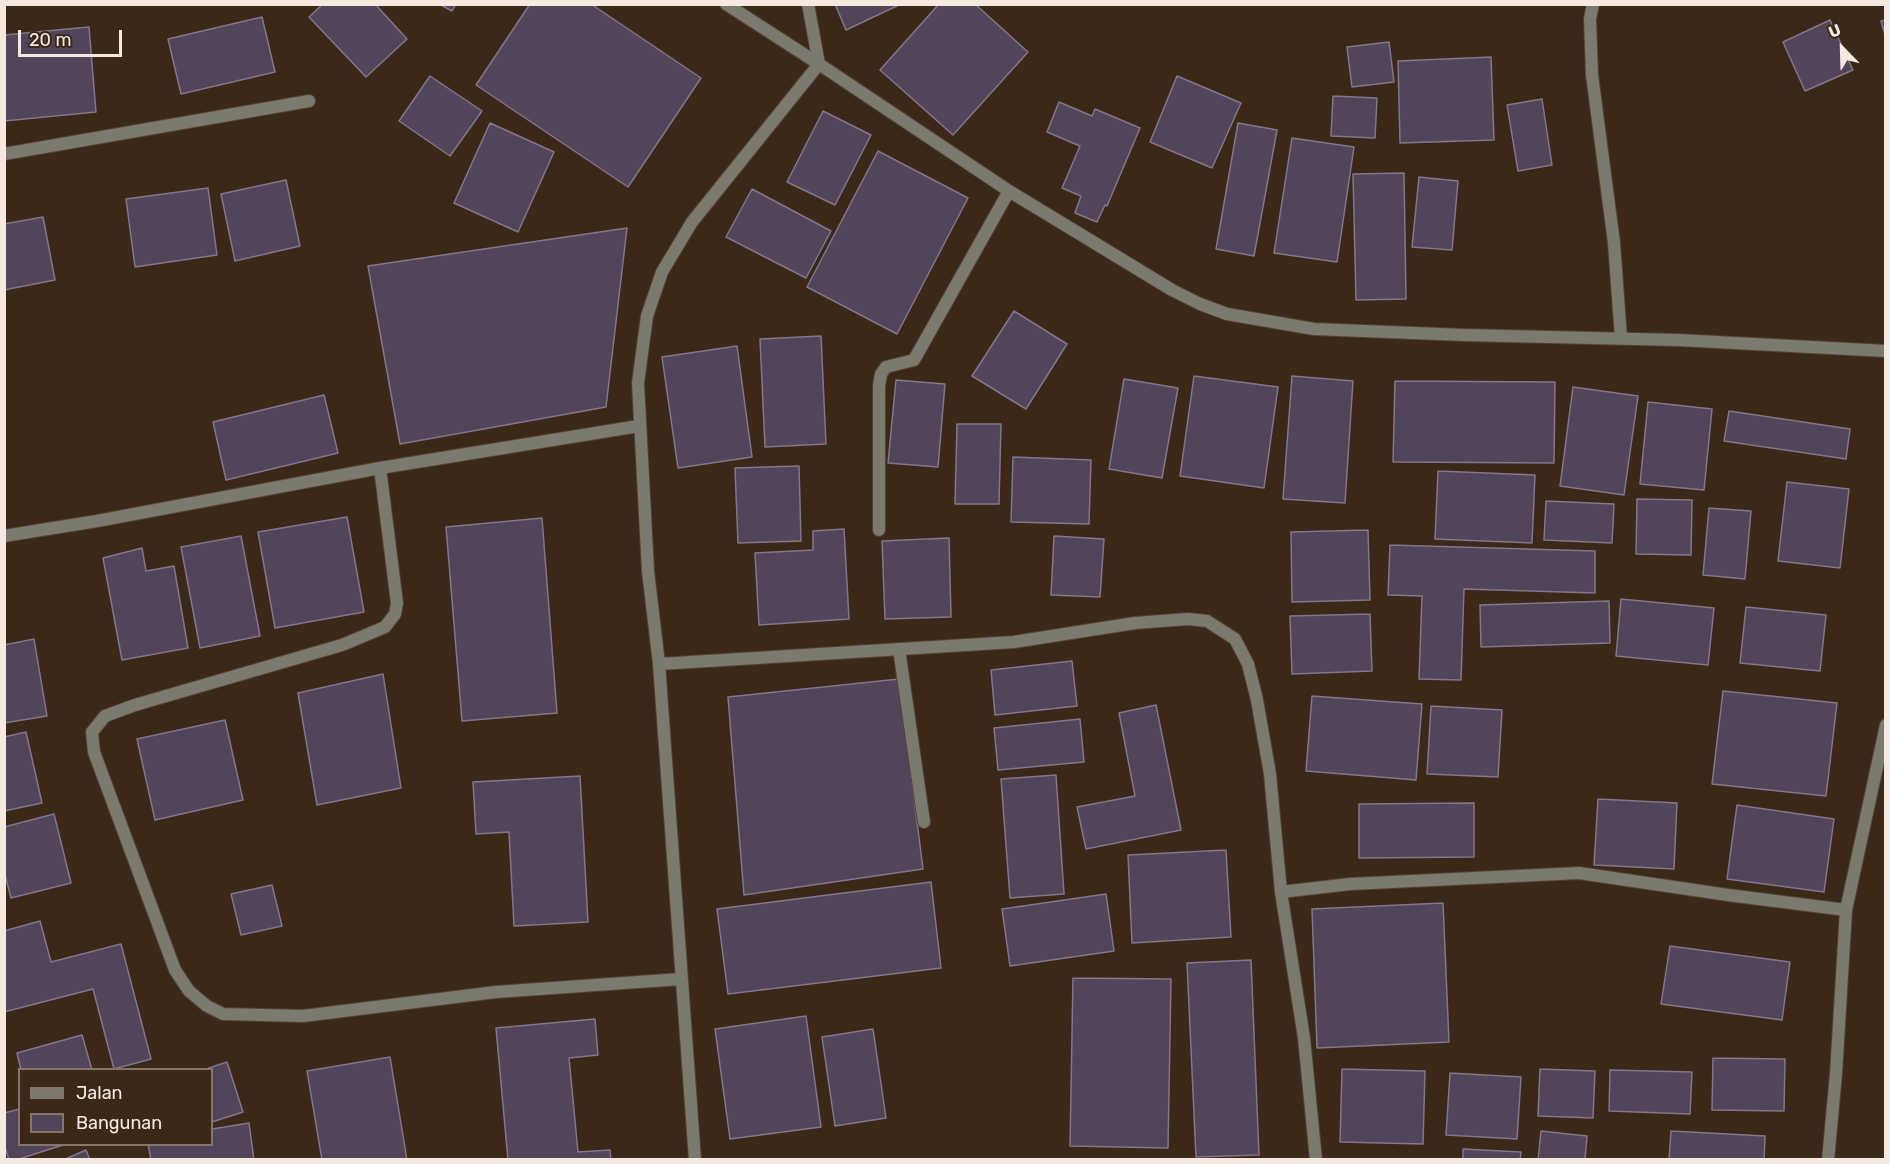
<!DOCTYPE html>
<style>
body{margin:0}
#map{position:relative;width:1890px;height:1164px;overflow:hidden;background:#3a2819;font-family:Rubik,sans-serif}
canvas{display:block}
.frame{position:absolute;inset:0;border:6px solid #f6eae0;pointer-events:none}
.legend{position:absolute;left:18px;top:1068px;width:195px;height:78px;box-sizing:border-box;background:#3a2819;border:2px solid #857669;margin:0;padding:8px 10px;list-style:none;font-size:18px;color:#f6eae0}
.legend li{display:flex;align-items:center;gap:12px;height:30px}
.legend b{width:30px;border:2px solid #857669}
.north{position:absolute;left:1812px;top:18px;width:60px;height:60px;-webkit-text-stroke:4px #3a2819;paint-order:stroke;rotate:337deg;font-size:16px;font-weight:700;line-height:24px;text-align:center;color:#f6eae0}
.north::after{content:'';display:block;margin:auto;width:21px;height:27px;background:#f6eae0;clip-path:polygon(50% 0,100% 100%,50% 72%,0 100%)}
.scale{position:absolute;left:18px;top:30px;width:104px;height:27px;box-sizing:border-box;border:3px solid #f6eae0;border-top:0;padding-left:8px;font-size:18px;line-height:21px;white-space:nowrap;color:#f6eae0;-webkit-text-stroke:4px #3a2819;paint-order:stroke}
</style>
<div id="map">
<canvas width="1890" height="1164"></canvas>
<div class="frame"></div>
<ul class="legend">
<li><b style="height:8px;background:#7a7a6f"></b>Jalan</li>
<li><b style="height:16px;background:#514559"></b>Bangunan</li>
</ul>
<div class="north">U</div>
<div class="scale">20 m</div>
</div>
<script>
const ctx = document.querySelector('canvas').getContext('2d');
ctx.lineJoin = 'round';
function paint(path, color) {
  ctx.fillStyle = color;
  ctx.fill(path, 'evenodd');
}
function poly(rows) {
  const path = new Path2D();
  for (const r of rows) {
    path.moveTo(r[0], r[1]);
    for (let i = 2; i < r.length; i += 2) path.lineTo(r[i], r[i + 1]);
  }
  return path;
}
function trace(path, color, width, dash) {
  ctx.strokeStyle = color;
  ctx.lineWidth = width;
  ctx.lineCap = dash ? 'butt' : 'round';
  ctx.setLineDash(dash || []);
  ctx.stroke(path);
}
const building = poly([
 [323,4,375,4,407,39,366,77,309,17,323,4],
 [439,4,456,4,452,11,439,4],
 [530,4,591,4,701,78,628,187,476,85,530,4],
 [835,4,901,4,846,30,835,4],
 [939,4,975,4,1028,52,953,135,880,70,939,4],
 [262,17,275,72,181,94,168,39,262,17],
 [1830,20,1853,70,1805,91,1783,42,1830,20],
 [1886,20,1886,38,1881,21,1886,20],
 [89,27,96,112,4,121,4,35,89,27],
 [1389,42,1394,82,1352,87,1347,47,1389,42],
 [1491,57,1494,140,1400,143,1398,61,1491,57],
 [430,76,482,111,450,156,399,121,430,76],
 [1177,76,1241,103,1212,168,1150,142,1177,76],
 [1333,96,1377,98,1375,138,1331,136,1333,96],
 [1542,99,1552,165,1518,171,1507,105,1542,99],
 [1059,102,1092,116,1095,109,1140,128,1107,206,1105,205,1097,222,1075,213,1081,196,1062,188,1080,146,1047,132,1059,102],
 [823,111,871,135,835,205,787,182,823,111],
 [490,123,554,152,518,232,454,203,490,123],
 [1238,123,1277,130,1254,256,1216,249,1238,123],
 [1292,138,1354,147,1337,262,1274,253,1292,138],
 [878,151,968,198,897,334,807,287,878,151],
 [1404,173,1406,299,1356,300,1353,174,1404,173],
 [1419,177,1458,181,1452,250,1412,247,1419,177],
 [286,180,300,246,235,261,221,194,286,180],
 [208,188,217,255,135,267,126,199,208,188],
 [752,189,831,231,806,278,726,237,752,189],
 [43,217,55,280,4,290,4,224,43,217],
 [627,228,606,407,400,444,368,266,627,228],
 [1014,311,1067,344,1026,409,972,376,1014,311],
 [821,336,826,444,765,447,760,339,821,336],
 [737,346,752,457,678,468,662,357,737,346],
 [1194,376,1278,387,1264,488,1180,476,1194,376],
 [1292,376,1353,381,1345,503,1283,499,1292,376],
 [1124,379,1178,388,1162,478,1109,469,1124,379],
 [896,380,945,384,938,467,888,463,896,380],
 [1395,381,1555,382,1554,463,1393,462,1395,381],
 [1573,387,1638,396,1624,495,1560,486,1573,387],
 [324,395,338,453,226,480,213,422,324,395],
 [1648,402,1712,409,1704,490,1640,484,1648,402],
 [1729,411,1850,429,1846,459,1724,441,1729,411],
 [957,424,1001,424,999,504,955,504,957,424],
 [1013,457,1091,460,1089,524,1011,522,1013,457],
 [799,466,801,541,738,543,735,468,799,466],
 [1438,471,1535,475,1532,543,1435,539,1438,471],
 [1787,482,1849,489,1840,568,1778,561,1787,482],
 [1637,499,1692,500,1691,555,1636,554,1637,499],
 [1546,501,1614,504,1612,543,1544,540,1546,501],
 [1709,508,1751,511,1745,579,1703,575,1709,508],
 [347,517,364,612,275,628,258,532,347,517],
 [542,518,557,713,462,721,446,527,542,518],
 [844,529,849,619,759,625,755,553,813,550,813,531,844,529],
 [1368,530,1370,600,1292,602,1291,532,1368,530],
 [241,536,260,636,200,648,181,547,241,536],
 [1054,536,1104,539,1100,597,1051,595,1054,536],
 [949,538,951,617,885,619,882,541,949,538],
 [1390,545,1595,551,1595,593,1464,589,1461,680,1419,679,1422,596,1388,595,1390,545],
 [142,548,146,571,174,566,188,648,122,660,103,558,142,548],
 [1621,599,1714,608,1708,665,1616,656,1621,599],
 [1609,601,1610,643,1481,647,1480,605,1609,601],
 [1746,607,1826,615,1820,671,1740,663,1746,607],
 [1370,614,1372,671,1292,674,1290,616,1370,614],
 [34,639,47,716,4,723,4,645,34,639],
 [1072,661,1077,706,995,715,991,670,1072,661],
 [383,674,401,788,317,805,298,693,383,674],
 [899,679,923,869,744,895,728,697,899,679],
 [1723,691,1837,703,1826,796,1712,784,1723,691],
 [1312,696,1422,704,1416,780,1306,771,1312,696],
 [1156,705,1181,830,1086,849,1077,807,1135,796,1119,713,1156,705],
 [1431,706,1502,710,1498,777,1427,774,1431,706],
 [1080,719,1084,762,998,770,994,728,1080,719],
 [225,720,243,800,155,820,137,739,225,720],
 [26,732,42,803,4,811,4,737,26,732],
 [1056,775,1064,894,1010,898,1001,779,1056,775],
 [580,776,588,922,514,926,509,832,476,834,473,782,580,776],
 [1598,799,1677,803,1674,869,1594,865,1598,799],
 [1474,803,1474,857,1359,858,1359,804,1474,803],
 [1737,805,1834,819,1824,892,1727,879,1737,805],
 [54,814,71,883,11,898,4,871,4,827,54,814],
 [1226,850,1231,937,1132,943,1128,855,1226,850],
 [931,882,941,968,728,994,717,909,931,882],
 [272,885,282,926,241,935,231,894,272,885],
 [1106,894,1114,951,1010,966,1002,909,1106,894],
 [1443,903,1449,1042,1317,1048,1312,909,1443,903],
 [40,921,51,962,121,944,151,1059,114,1069,93,989,4,1012,4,931,40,921],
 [1670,946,1790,962,1782,1020,1661,1004,1670,946],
 [1251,960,1259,1155,1196,1157,1187,963,1251,960],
 [1073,978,1171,979,1168,1148,1070,1146,1073,978],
 [806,1016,821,1127,730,1139,715,1029,806,1016],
 [595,1019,598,1055,569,1058,578,1152,610,1150,611,1160,508,1160,496,1028,595,1019],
 [873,1029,886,1118,835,1126,822,1037,873,1029],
 [82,1035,92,1070,21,1070,17,1053,82,1035],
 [390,1057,407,1160,322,1160,307,1071,390,1057],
 [1713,1058,1785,1059,1784,1111,1712,1110,1713,1058],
 [227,1062,243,1112,212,1122,212,1070,203,1070,227,1062],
 [1342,1069,1425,1071,1423,1144,1340,1142,1342,1069],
 [1540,1069,1595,1071,1593,1118,1538,1116,1540,1069],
 [1610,1070,1692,1072,1690,1114,1609,1111,1610,1070],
 [1450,1073,1521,1077,1517,1139,1446,1135,1450,1073],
 [20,1109,20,1144,66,1144,16,1160,9,1160,4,1144,4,1113,20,1109],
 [249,1123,254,1160,151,1160,148,1144,212,1144,212,1129,249,1123],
 [1541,1131,1587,1136,1585,1160,1538,1160,1541,1131],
 [1671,1131,1765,1136,1764,1160,1669,1160,1671,1131],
 [1463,1149,1521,1152,1520,1160,1463,1160,1463,1149],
 [86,1150,90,1160,63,1160,86,1150]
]);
const minor = poly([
 [1593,4,1590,19,1592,75,1614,243,1621,338],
 [4,154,309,101],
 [380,468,397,603,395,614,385,627,342,645,135,705,105,716,92,732,94,752,175,970,189,991,207,1006,223,1014,303,1016,496,992,681,979],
 [879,530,879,386,881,374,886,367,914,360,1009,191],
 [4,536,97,521,380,468,639,426],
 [899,649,924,822],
 [659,664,1014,642,1135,623,1188,619,1207,621,1235,639,1248,664,1257,700,1270,774,1281,892,1304,1038,1316,1160],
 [1281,892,1350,884,1579,873,1728,895,1846,910],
 [695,1160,659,664,648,571,638,383,647,316,662,272,692,222,819,64]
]);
const tertiary = poly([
 [726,4,819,64,1009,191,1172,290,1200,304,1227,314,1314,329,1464,335,1678,340,1886,351],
 [808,4,819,64],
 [1828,1160,1836,1074,1846,910,1886,725]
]);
paint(building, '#514559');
trace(building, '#84768c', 1.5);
trace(minor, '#544335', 14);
trace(tertiary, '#544335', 14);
trace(minor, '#7a7a6f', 12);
trace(tertiary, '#7a7a6f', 12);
</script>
